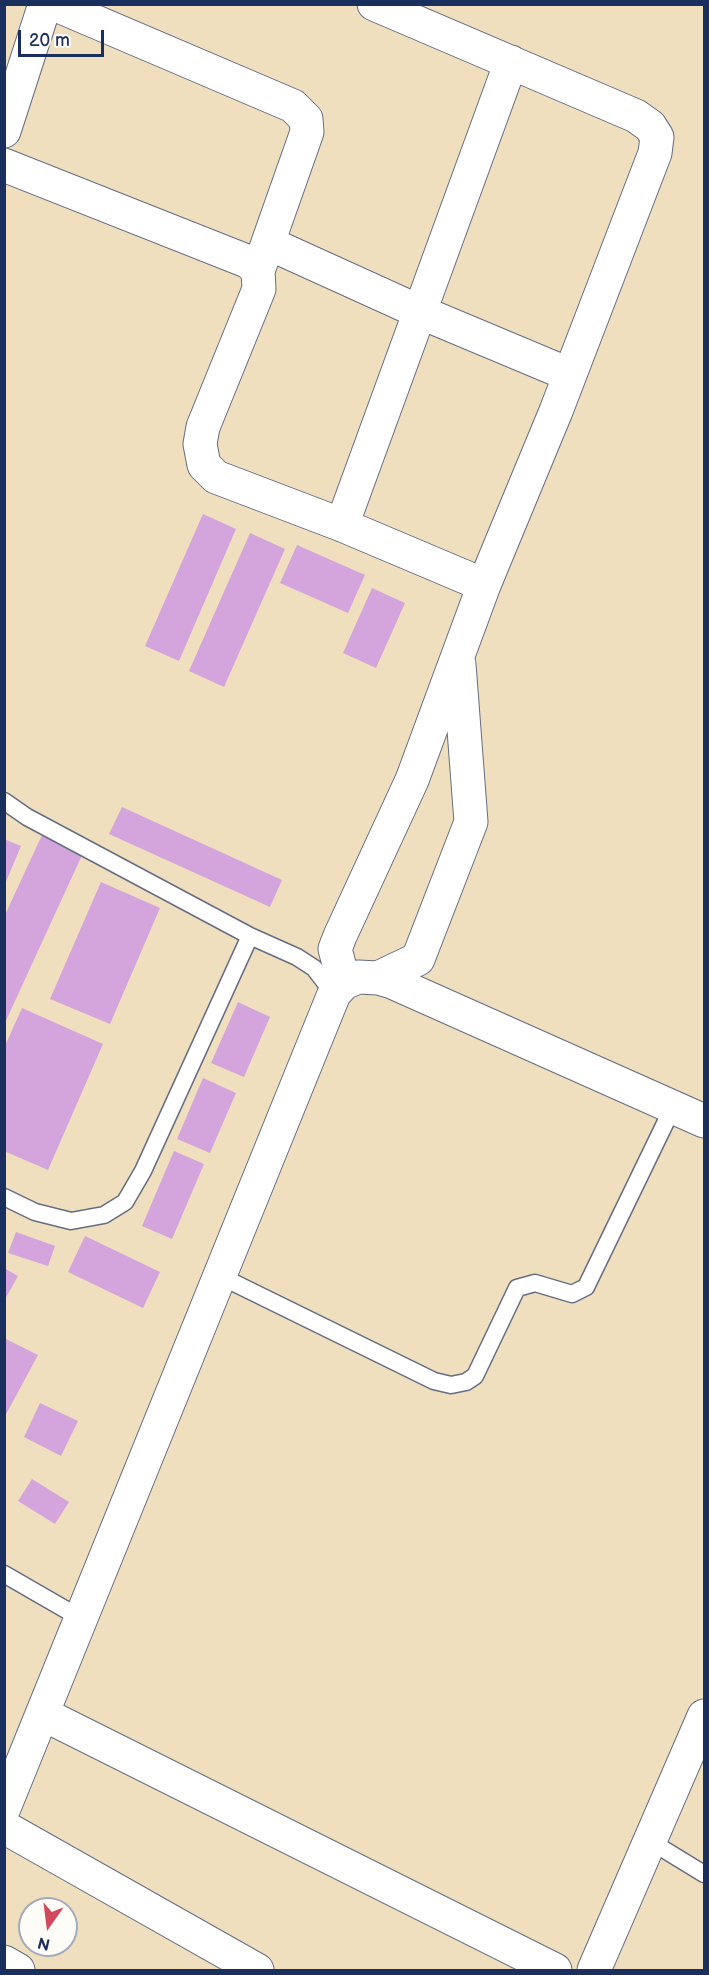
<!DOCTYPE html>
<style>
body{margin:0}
#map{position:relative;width:709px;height:1975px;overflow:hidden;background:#efdfbf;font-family:"Balsamiq Sans",sans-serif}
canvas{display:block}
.frame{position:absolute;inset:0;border:6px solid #1b2f5e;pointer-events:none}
.north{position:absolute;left:18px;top:1897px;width:60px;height:60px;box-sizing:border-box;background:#fdfcf7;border:2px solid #a3aaba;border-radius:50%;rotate:194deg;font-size:16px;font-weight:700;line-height:24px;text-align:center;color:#1b2f5e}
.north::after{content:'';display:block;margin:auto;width:21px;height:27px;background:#d1495b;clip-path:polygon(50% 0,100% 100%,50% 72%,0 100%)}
.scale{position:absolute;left:18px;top:30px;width:86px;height:27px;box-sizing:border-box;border:3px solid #1b2f5e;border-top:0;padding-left:8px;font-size:18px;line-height:21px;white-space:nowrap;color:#1b2f5e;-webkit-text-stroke:4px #fdfcf7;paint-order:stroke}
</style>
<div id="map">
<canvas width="709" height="1975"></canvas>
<div class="frame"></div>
<div class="north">N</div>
<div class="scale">20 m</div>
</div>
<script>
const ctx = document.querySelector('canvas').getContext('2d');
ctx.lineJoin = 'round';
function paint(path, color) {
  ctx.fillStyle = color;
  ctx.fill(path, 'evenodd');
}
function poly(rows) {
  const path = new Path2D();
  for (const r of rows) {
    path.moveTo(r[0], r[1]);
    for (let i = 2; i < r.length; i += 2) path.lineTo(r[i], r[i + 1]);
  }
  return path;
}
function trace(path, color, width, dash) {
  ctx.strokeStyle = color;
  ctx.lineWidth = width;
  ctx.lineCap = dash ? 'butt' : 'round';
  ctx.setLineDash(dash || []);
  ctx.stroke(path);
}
const building = poly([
 [203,514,236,529,179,661,145,646],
 [250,533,285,549,224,687,189,671],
 [297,545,365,575,348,613,280,583],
 [372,588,405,603,376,668,343,653],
 [122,807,282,880,270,907,109,834],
 [42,835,83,853,4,1025,4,917],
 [4,839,21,846,5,884,4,884],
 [101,882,160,908,110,1024,50,999],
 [238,1002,270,1017,244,1077,211,1063],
 [22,1008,103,1044,48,1170,4,1151,4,1048],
 [203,1078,236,1093,210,1153,177,1139],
 [174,1151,204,1164,172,1239,142,1226],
 [16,1232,55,1246,48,1266,8,1253],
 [85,1236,160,1272,143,1308,68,1272],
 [4,1268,18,1276,4,1301],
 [4,1338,38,1355,4,1418],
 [40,1403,78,1421,61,1456,24,1437],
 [32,1479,69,1502,55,1524,18,1501]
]);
const lane = poly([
 [4,801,27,817,250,936,297,957,314,968,334,994],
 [4,1197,35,1212,71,1221,104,1215,125,1202,143,1171,250,936],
 [220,1276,434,1381,451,1385,466,1382,475,1376,517,1288,535,1283,572,1294,586,1287,673,1107],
 [4,1574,82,1619],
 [650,1841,704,1874]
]);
const street = poly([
 [54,4,293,106,306,119,307,132,258,271],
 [4,131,45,4],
 [4,165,249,262,258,271,259,289,203,427,200,444,204,465,216,477,342,525,484,585],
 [268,243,420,312,568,374],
 [342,525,511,62],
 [378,978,418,959,471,822,459,664],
 [344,983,335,949,340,936,412,780,484,585,556,411,655,153,657,137,650,126,636,116,374,4],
 [43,1714,555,1970],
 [4,1808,334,994,344,983,358,977,378,978,392,982,704,1121],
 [4,1827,257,1970],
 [4,1962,18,1970],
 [594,1970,704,1716]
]);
paint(building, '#d4a4dc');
trace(lane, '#656d80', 19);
trace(street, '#656d80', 35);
trace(lane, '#fff', 16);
trace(street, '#fff', 33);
</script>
